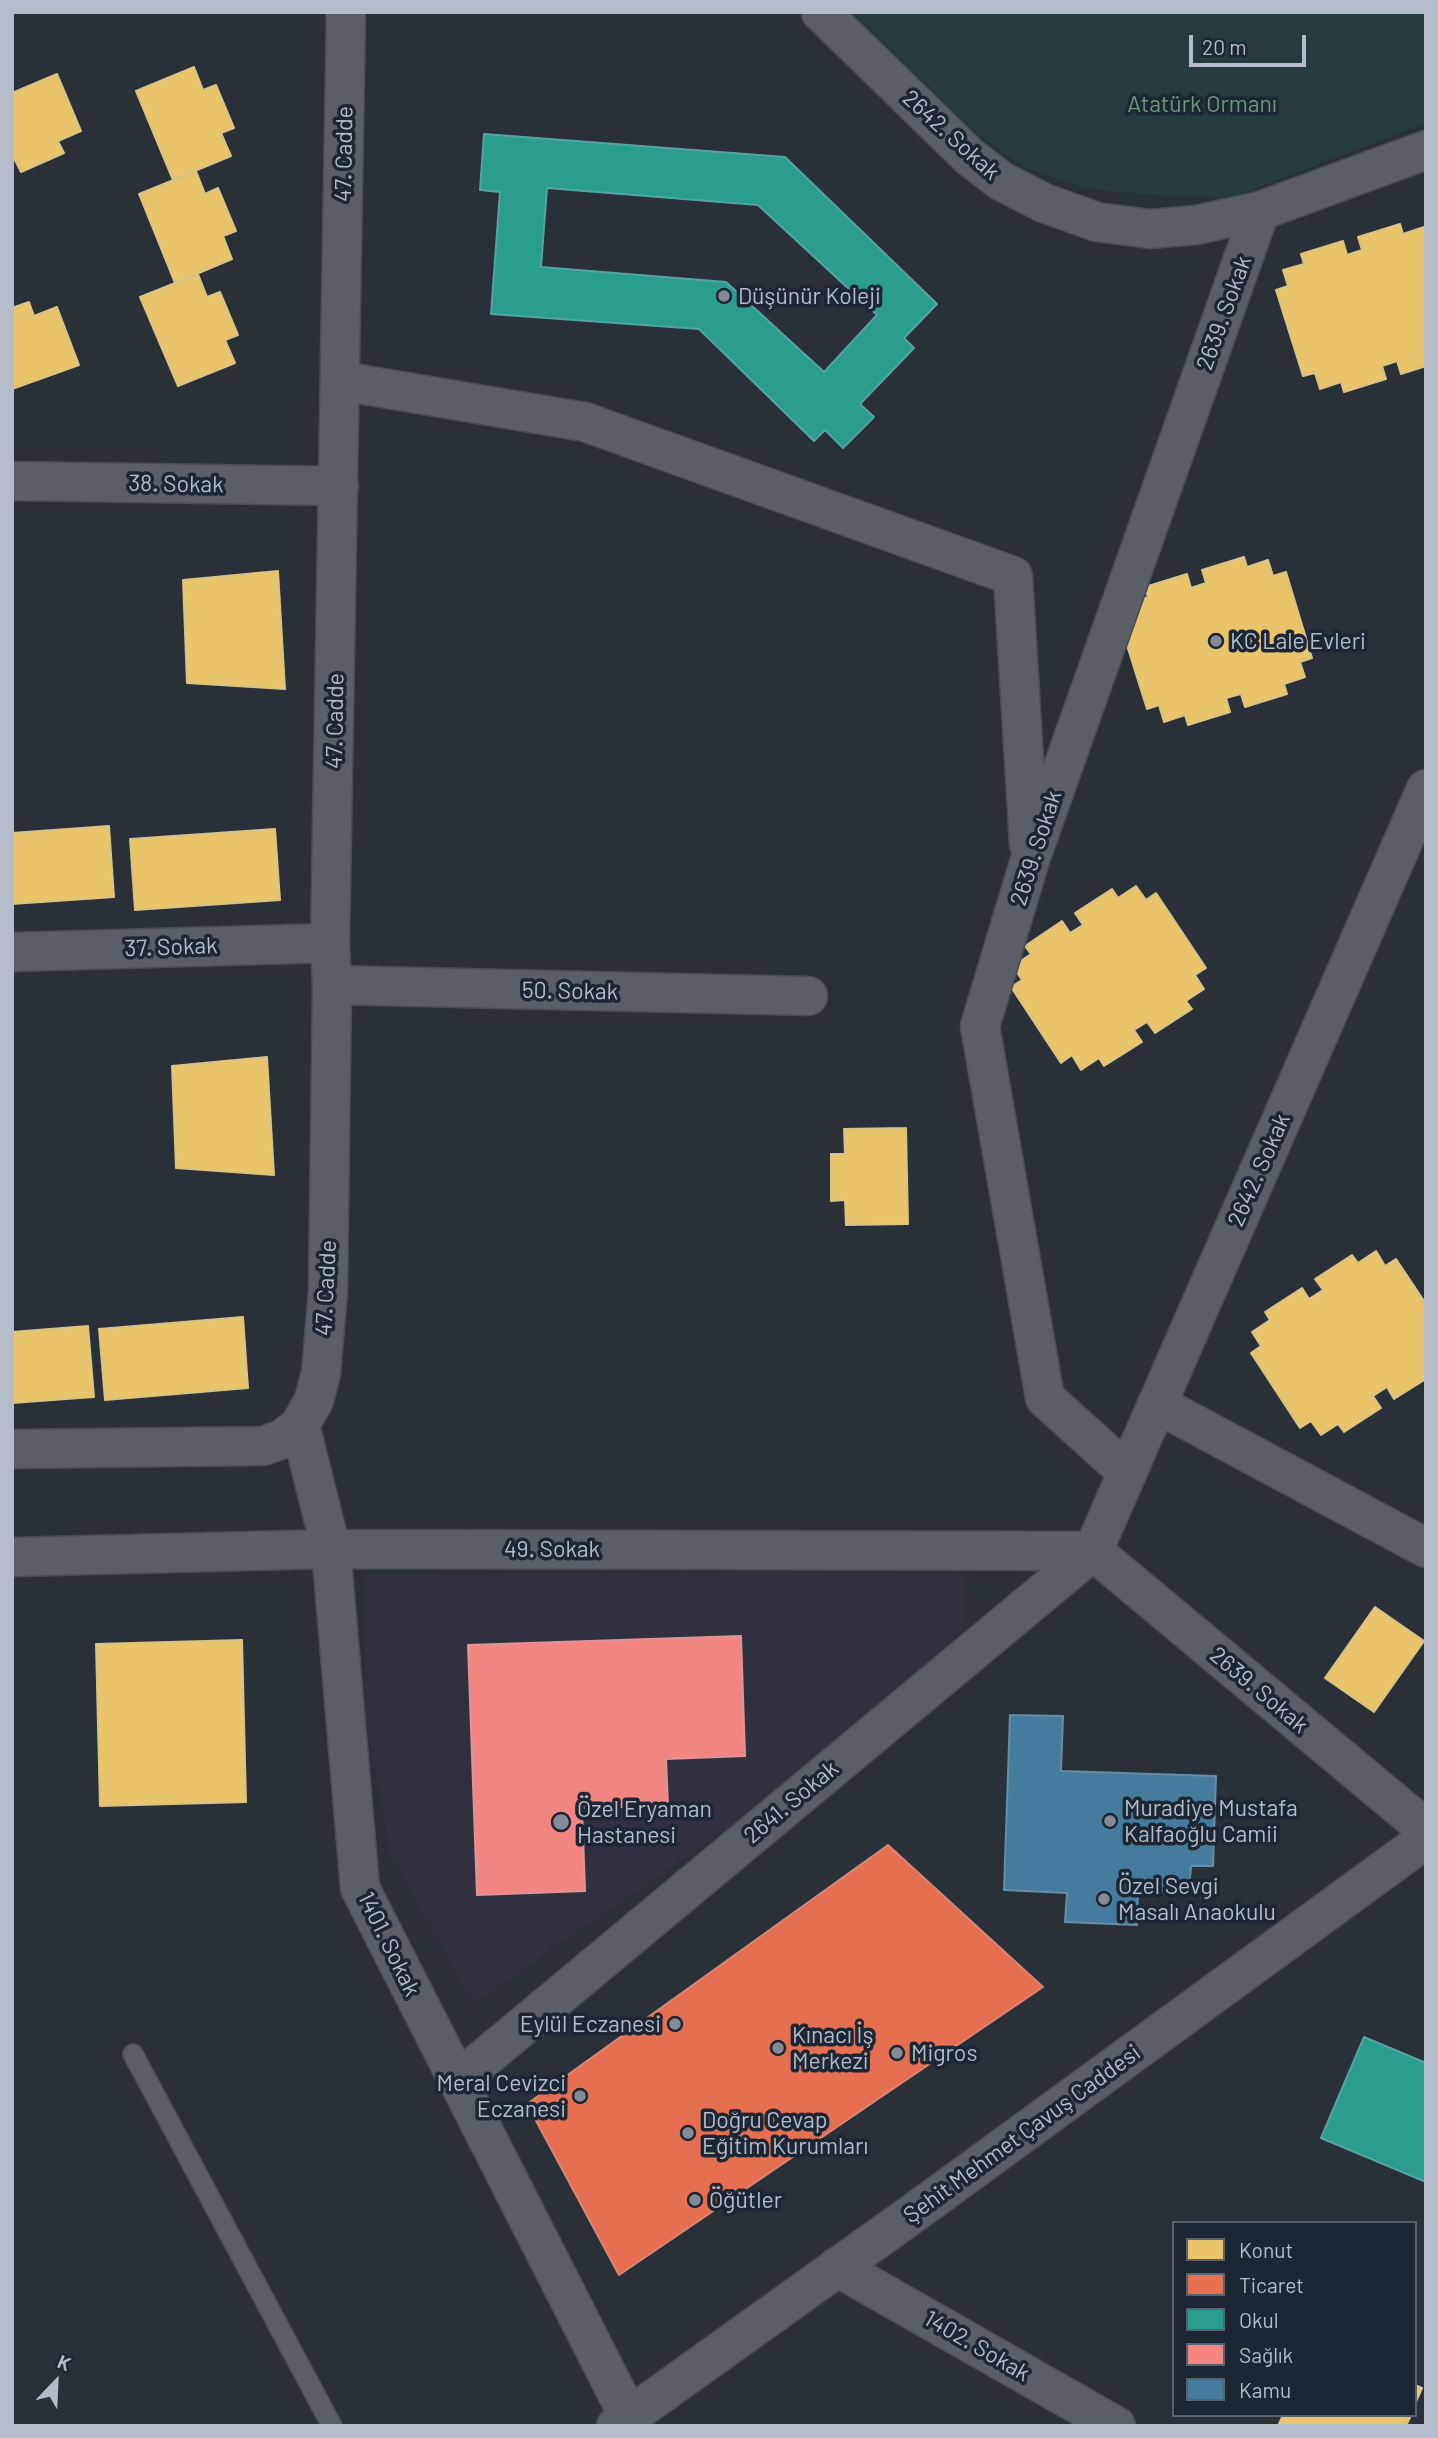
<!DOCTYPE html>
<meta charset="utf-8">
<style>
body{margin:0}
#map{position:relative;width:1438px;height:2438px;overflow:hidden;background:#2a3038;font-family:Barlow,sans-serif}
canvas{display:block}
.frame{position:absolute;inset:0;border:14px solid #b4bcc9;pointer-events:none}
.legend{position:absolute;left:1172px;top:2221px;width:245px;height:196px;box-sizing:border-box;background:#1d2633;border:2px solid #59626f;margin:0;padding:9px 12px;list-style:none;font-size:21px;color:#b4bcc9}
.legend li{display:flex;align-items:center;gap:14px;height:35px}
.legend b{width:35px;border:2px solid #59626f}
.north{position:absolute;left:21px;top:2347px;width:70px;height:70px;-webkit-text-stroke:5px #1d2633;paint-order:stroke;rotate:23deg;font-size:19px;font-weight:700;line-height:28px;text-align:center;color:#b4bcc9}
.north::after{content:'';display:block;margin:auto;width:24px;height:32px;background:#b4bcc9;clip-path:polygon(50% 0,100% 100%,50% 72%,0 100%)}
.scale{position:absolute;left:1189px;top:35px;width:117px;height:32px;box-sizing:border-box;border:4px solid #b4bcc9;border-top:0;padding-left:9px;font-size:21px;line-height:24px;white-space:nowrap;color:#b4bcc9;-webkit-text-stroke:5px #1d2633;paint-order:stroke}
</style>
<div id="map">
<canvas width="1438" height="2438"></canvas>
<div class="frame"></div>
<ul class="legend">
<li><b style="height:19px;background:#e9c46a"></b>Konut</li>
<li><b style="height:19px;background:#e76f51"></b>Ticaret</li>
<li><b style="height:19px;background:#2a9d8f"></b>Okul</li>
<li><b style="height:19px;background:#f28482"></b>Sağlık</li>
<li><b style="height:19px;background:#457b9d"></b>Kamu</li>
</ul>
<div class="north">K</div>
<div class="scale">20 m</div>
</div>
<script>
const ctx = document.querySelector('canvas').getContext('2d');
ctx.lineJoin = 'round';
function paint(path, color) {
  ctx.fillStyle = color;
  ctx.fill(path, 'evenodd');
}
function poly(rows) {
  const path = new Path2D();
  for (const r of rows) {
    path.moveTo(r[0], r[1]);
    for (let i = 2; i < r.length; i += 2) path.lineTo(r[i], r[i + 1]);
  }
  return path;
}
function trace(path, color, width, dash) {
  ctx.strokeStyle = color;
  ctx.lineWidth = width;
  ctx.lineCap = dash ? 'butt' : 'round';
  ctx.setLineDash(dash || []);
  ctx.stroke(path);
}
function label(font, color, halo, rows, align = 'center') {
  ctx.font = font + ' Barlow,sans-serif';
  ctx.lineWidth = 7;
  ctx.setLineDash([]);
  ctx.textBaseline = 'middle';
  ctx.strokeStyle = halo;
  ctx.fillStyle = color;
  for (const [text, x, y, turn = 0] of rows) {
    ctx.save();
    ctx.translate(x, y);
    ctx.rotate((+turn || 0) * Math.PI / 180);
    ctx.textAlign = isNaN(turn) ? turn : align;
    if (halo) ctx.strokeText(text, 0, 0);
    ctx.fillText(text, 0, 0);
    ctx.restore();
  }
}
const medical = poly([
 [964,1572,965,1630,788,1787,474,2003,392,1858,364,1707,365,1575]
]);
const green = poly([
 [851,12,1426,12,1426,123,1231,198,1141,194,1085,188,1026,168,976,133,867,26]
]);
const homes = poly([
 [194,67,203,90,216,85,234,128,221,133,231,156,173,180,136,91,194,67],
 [57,74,81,131,58,141,64,153,21,172,15,160,12,161,12,93,57,74],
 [196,171,205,194,218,188,236,231,223,236,232,259,175,283,139,194,196,171],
 [1400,224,1403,234,1424,227,1426,232,1426,366,1401,374,1397,361,1382,366,1386,379,1344,392,1341,382,1320,389,1315,373,1303,376,1276,290,1288,286,1283,270,1304,264,1301,254,1343,241,1347,255,1362,250,1358,237,1400,224],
 [198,274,207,297,220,292,238,335,225,340,235,363,178,386,140,297,198,274],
 [29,302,34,316,57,307,79,365,12,389,12,308,29,302],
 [1244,557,1247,567,1268,560,1273,576,1286,572,1312,658,1300,662,1305,677,1284,684,1287,694,1245,707,1241,694,1226,698,1230,712,1188,725,1185,715,1164,722,1159,705,1147,709,1120,623,1127,603,1148,597,1145,587,1187,574,1191,588,1206,583,1202,570,1244,557],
 [278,571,285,689,187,683,183,580,278,571],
 [109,826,114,897,12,904,12,833,109,826],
 [275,829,280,900,135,910,130,839,275,829],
 [1136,886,1146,900,1156,893,1206,968,1195,975,1204,989,1186,1001,1192,1009,1155,1033,1147,1022,1134,1030,1142,1042,1104,1066,1099,1058,1081,1070,1072,1055,1061,1063,1011,987,1022,980,1013,966,1031,954,1025,946,1062,921,1070,933,1083,925,1075,913,1112,889,1118,898,1136,886],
 [267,1057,274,1175,176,1168,172,1066,267,1057],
 [906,1128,908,1224,846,1225,845,1200,831,1201,831,1154,845,1154,844,1129,906,1128],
 [1376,1251,1385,1266,1396,1259,1426,1304,1426,1379,1394,1399,1387,1387,1373,1396,1381,1408,1344,1432,1338,1424,1321,1435,1311,1421,1300,1428,1251,1353,1261,1346,1252,1332,1270,1320,1265,1312,1302,1288,1309,1299,1323,1290,1315,1279,1352,1255,1358,1263,1376,1251],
 [243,1317,248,1388,105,1400,99,1329,243,1317],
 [88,1326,94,1397,12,1403,12,1332,88,1326],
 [1375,1607,1424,1641,1374,1712,1325,1678,1375,1607],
 [242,1640,246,1802,100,1806,96,1644,242,1640],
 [1415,2385,1422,2388,1415,2404,1415,2385],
 [1283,2415,1411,2415,1406,2426,1278,2426,1283,2415]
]);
const shops = poly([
 [888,1845,1043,1987,619,2275,527,2104,888,1845]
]);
const schools = poly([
 [484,134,785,157,937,304,904,338,914,348,860,404,874,417,843,448,825,430,814,441,699,329,491,314,500,192,480,190,484,134],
 [547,188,758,205,877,315,824,372,726,282,541,267,547,188],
 [1364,2037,1426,2063,1426,2182,1321,2138,1364,2037]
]);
const health = poly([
 [741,1636,745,1756,666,1759,668,1806,582,1808,585,1891,477,1895,468,1645,741,1636]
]);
const public = poly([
 [1010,1715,1063,1716,1061,1771,1216,1776,1213,1866,1191,1866,1189,1891,1138,1890,1137,1925,1065,1922,1067,1893,1004,1890,1010,1715]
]);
const service = poly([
 [133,2054,332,2426]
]);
const minor = poly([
 [821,12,970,157,1001,181,1044,203,1097,222,1150,229,1196,225,1260,211,1426,150],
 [341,381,585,422,1013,576,1029,844],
 [12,481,339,486],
 [12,952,330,943],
 [332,985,808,996],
 [1157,1404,1426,1548],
 [12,1449,263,1446,283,1439,300,1425,331,1549,360,1888,629,2417],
 [1127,1472,1045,1398,980,1026,1030,860,1260,211],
 [1093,1551,1426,1829],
 [12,1557,331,1549,1093,1551],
 [457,2081,1093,1551,1426,789],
 [837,2267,1116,2426]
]);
const tertiary = poly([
 [300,1425,314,1400,321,1373,328,1291,332,985,330,943,346,12],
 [616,2426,915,2212,1426,1839]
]);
const markers = [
 [724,296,7,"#848b96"],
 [1216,641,7,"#848b96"],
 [1110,1821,7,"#848b96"],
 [561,1822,9,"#848b96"],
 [1104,1899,7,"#848b96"],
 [675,2024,7,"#848b96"],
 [778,2048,7,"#848b96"],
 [897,2053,7,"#848b96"],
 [580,2096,7,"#848b96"],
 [688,2133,7,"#848b96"],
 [695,2200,7,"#848b96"]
];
const parkNames = [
 ["Atatürk Ormanı",1202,104]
];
const streetNames = [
 ["2642. Sokak",951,135,42],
 ["47. Cadde",344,154,-89],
 ["2639. Sokak",1224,313,-70],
 ["38. Sokak",176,484,1],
 ["47. Cadde",335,721,-89],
 ["2639. Sokak",1036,848,-72],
 ["37. Sokak",171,947,-2],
 ["50. Sokak",570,991,1],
 ["2642. Sokak",1259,1170,-66],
 ["47. Cadde",326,1288,-87],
 ["49. Sokak",552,1549],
 ["2639. Sokak",1259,1690,40],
 ["2641. Sokak",791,1802,-40],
 ["1401. Sokak",389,1944,64],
 ["Şehit Mehmet Çavuş Caddesi",1022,2134,-36],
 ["1402. Sokak",977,2346,30]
];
const poiNames = [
 ["Düşünür Koleji",738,296],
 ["KC Lale Evleri",1230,641],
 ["Muradiye Mustafa",1124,1808],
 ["Kalfaoğlu Camii",1124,1834],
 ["Özel Eryaman",577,1809],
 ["Hastanesi",577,1835],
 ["Özel Sevgi",1118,1886],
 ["Masalı Anaokulu",1118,1912],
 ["Eylül Eczanesi",661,2024,"right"],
 ["Kınacı İş",792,2035],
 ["Merkezi",792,2061],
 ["Migros",911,2053],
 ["Meral Cevizci",566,2083,"right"],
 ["Eczanesi",566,2109,"right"],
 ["Doğru Cevap",702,2120],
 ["Eğitim Kurumları",702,2146],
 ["Öğütler",709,2200]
];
paint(medical, '#31303e');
paint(green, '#273a3e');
paint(homes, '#e9c46a');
trace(homes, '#d9c286', 2);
paint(shops, '#e76f51');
trace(shops, '#d88675', 2);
paint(schools, '#2a9d8f');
trace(schools, '#53a6a0', 2);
paint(health, '#f28482');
trace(health, '#df9597', 2);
paint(public, '#457b9d');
trace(public, '#668eaa', 2);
trace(service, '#484c53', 22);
trace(minor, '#484c53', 41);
trace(tertiary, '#484c53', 41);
trace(service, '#5a5e66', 19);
trace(minor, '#5a5e66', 38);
trace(tertiary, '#5a5e66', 38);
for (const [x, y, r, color] of markers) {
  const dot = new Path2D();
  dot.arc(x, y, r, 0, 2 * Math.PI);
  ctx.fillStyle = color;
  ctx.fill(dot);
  trace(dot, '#1d2633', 2.5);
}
label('23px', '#6b9a76', '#1d2633', parkNames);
label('23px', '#b4bcc9', '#1d2633', streetNames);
label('23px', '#b4bcc9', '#1d2633', poiNames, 'left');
</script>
